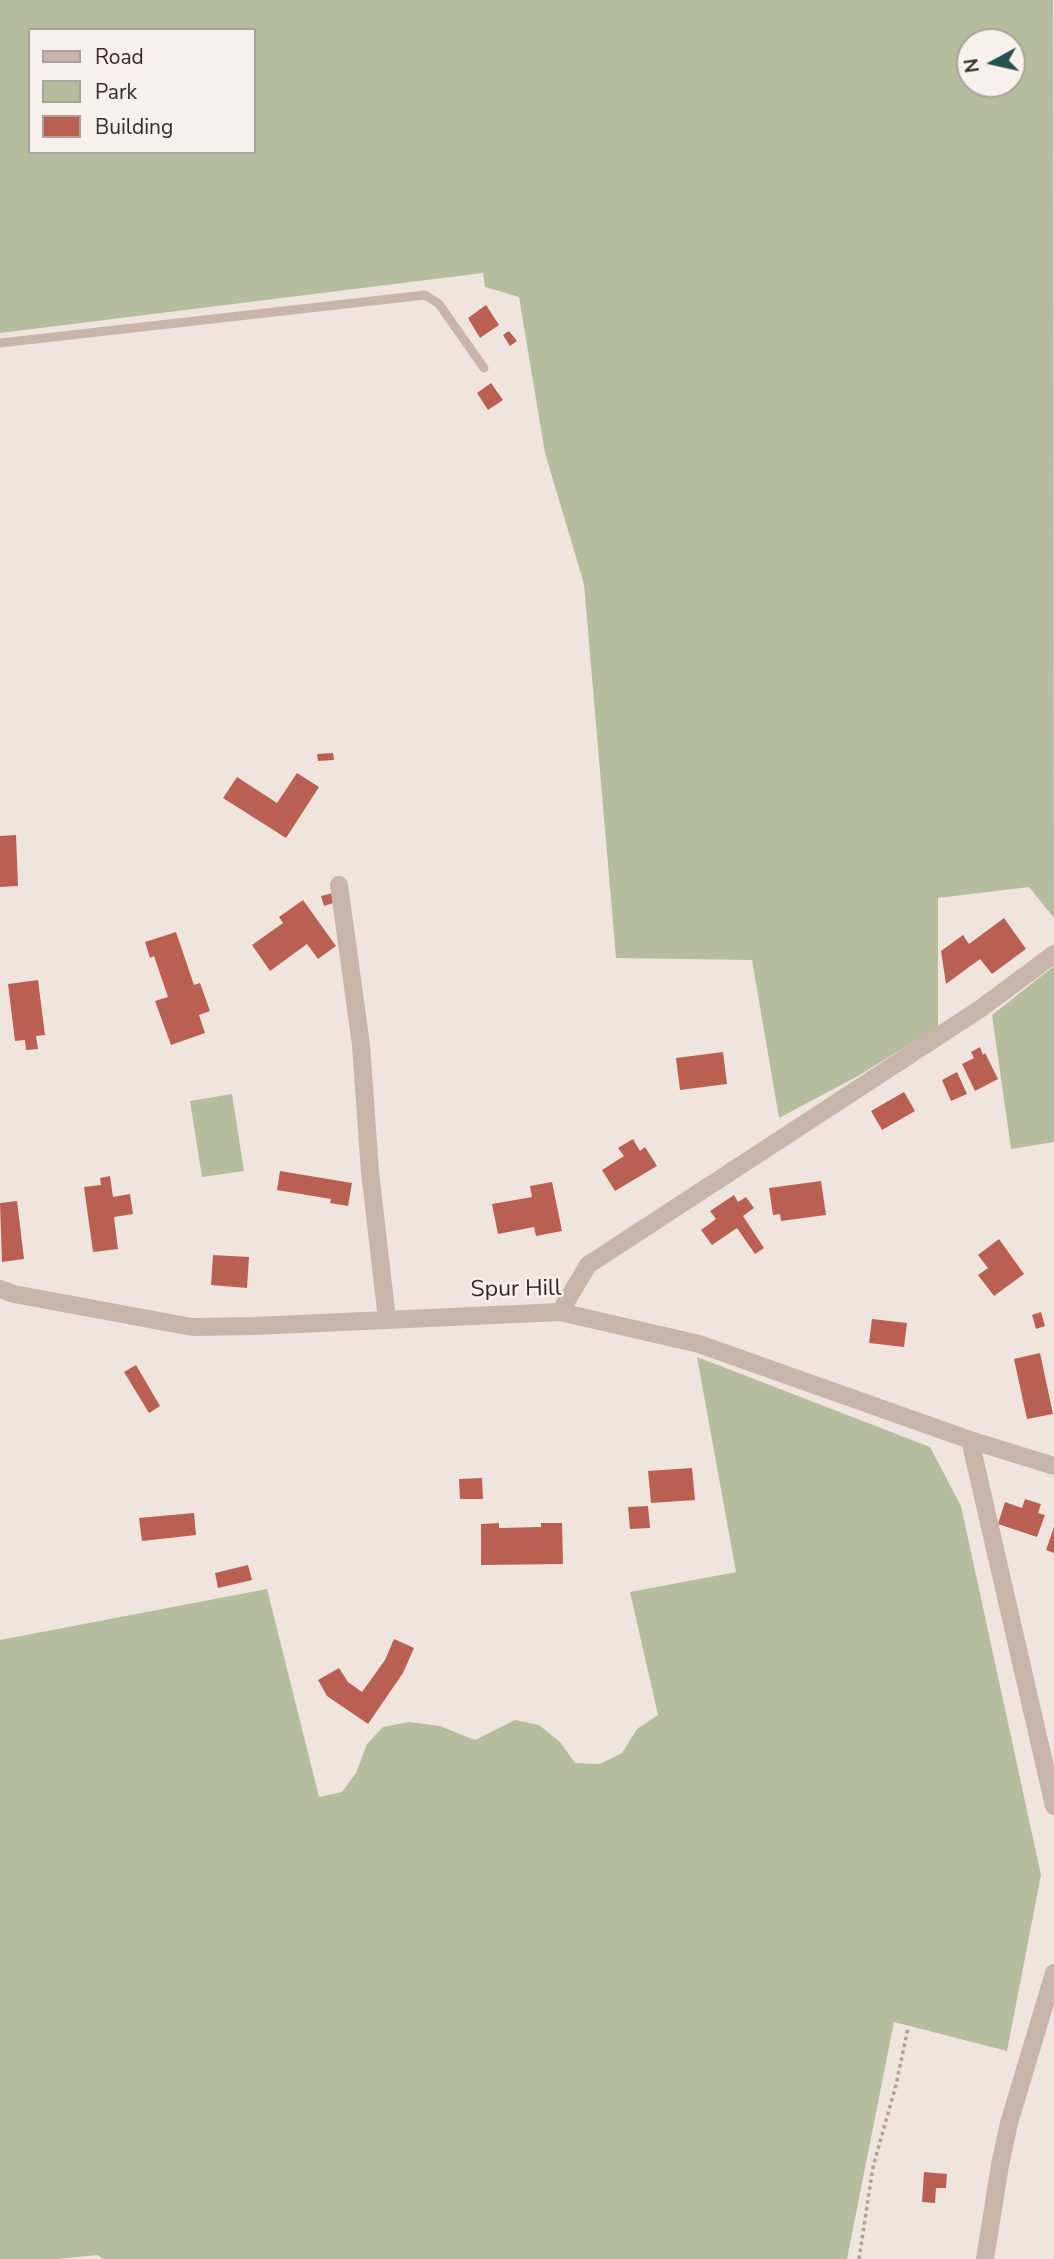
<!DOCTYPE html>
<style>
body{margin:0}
#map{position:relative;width:1054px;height:2259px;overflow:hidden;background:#f0e5de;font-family:"Nunito Sans",sans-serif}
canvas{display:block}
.legend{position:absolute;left:28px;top:28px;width:228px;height:126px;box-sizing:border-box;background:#f8f0ea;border:2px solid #aaa29d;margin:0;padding:9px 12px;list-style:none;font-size:21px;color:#352c29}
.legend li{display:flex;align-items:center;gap:14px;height:35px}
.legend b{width:35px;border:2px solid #aaa29d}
.north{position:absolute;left:956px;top:28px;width:70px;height:70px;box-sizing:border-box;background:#f8f0ea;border:2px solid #aaa29d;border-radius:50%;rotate:262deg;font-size:19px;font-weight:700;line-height:28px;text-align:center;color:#352c29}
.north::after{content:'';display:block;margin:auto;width:24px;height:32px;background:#235251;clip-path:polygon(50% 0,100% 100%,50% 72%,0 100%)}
</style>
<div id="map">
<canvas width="1054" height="2259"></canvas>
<ul class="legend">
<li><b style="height:9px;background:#c7b5ab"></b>Road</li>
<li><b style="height:19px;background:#b6bd9f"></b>Park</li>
<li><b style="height:19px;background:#b96052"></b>Building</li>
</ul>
<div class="north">N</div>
</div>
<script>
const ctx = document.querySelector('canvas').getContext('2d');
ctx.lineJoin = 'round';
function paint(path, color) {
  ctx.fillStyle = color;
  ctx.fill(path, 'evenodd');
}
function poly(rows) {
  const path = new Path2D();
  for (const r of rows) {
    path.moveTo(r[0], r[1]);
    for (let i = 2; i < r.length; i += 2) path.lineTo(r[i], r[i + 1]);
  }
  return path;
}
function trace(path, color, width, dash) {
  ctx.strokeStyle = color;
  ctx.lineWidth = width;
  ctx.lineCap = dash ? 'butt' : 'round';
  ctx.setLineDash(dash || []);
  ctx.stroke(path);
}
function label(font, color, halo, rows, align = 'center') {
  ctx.font = font + ' "Nunito Sans",sans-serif';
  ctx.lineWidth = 5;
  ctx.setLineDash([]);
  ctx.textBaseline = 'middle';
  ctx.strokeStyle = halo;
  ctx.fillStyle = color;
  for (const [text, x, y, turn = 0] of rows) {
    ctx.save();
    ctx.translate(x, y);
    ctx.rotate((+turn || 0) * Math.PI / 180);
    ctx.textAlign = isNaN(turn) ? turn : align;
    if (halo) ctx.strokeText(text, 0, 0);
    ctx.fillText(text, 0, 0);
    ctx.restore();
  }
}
const green = poly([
 [0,0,1053,0,1054,918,1029,887,938,898,938,1027,858,1076,779,1118,752,960,616,958,584,584,545,453,519,297,485,287,483,273,0,333],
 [30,30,254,30,254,152,30,152],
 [970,42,1012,42,1012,84,970,84],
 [1054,966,1054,1142,1011,1149,992,1015],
 [232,1094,244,1171,202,1177,190,1101],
 [697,1357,930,1447,961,1506,1041,1875,1007,2051,894,2022,847,2259,104,2259,97,2255,57,2259,0,2259,0,1640,267,1589,319,1797,342,1792,356,1773,367,1744,383,1727,409,1722,440,1726,475,1740,515,1720,539,1725,560,1742,575,1763,600,1764,622,1753,637,1729,658,1715,630,1592,736,1572]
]);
const building = poly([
 [486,305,499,325,480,338,468,318],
 [509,331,517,341,510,346,503,335],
 [491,383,503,400,488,410,477,393],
 [333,753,334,760,318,761,317,754],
 [297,773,319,787,286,838,223,798,237,777,277,803],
 [16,835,18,886,0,887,0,836],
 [333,893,336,902,324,906,321,896],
 [303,900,336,946,318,959,307,944,270,971,252,945,283,923,279,917],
 [1004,918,1026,949,992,974,980,959,946,984,941,951,963,935,969,944],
 [176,932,194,985,200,983,210,1011,199,1015,205,1033,171,1045,155,1001,168,997,154,956,150,958,145,942],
 [38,980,45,1035,36,1036,38,1049,26,1050,25,1040,15,1041,8,984],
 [980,1047,983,1055,985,1053,998,1079,975,1091,962,1064,974,1058,971,1052],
 [723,1052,727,1084,680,1090,676,1058],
 [957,1072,967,1094,951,1101,942,1080],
 [904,1092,915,1111,882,1130,871,1111],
 [633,1139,640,1151,645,1147,657,1166,615,1191,602,1170,624,1156,618,1148],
 [280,1171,352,1183,348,1206,330,1203,331,1199,277,1190],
 [110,1176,113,1197,130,1194,133,1214,114,1217,118,1249,93,1252,84,1187,101,1185,100,1178],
 [821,1181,826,1215,781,1221,780,1214,773,1215,769,1188],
 [552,1182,562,1231,536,1236,534,1227,498,1234,492,1204,532,1197,530,1186],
 [734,1195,738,1202,746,1197,754,1208,743,1216,764,1248,755,1254,737,1228,712,1245,701,1230,716,1219,710,1211],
 [17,1201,24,1259,2,1262,0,1203],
 [999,1239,1024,1274,994,1296,978,1275,988,1268,978,1255],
 [213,1255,249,1257,247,1288,211,1285],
 [1041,1312,1045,1326,1036,1329,1032,1315],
 [872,1319,907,1323,904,1347,869,1343],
 [1040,1353,1053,1414,1027,1419,1014,1359],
 [136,1365,160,1406,149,1413,124,1372],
 [692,1468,695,1500,651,1503,648,1471],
 [482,1478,483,1499,460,1499,459,1479],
 [1025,1499,1041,1504,1038,1513,1045,1515,1037,1537,998,1524,1005,1502,1022,1508],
 [648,1506,650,1528,630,1529,628,1507],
 [194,1513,196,1535,142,1541,139,1518],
 [499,1523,499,1528,541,1527,541,1523,562,1523,563,1564,481,1565,481,1524],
 [1054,1527,1054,1553,1046,1550],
 [248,1565,252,1580,218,1588,215,1573],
 [394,1639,414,1648,403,1673,368,1724,327,1696,318,1680,339,1668,348,1682,362,1692,385,1660],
 [924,2172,947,2174,946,2188,936,2188,935,2203,922,2202]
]);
const path = poly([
 [859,2259,873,2167,896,2085,908,2028]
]);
const service = poly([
 [0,343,425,295,439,304,484,368]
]);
const minor = poly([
 [339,885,361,1045,370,1172,387,1319],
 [560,1312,588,1265,980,1009,1054,954],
 [970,1440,1054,1806],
 [985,2259,1000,2165,1009,2123,1054,1973]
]);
const tertiary = poly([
 [0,1289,14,1294,192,1327,255,1326,560,1312,699,1344,970,1440,1054,1466]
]);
const streetNames = [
 ["Spur Hill",516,1290,-1]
];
paint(green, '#b6bd9f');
paint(building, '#b96052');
trace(path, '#b29f95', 3.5, [3.5, 3.5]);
trace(service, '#c7b5ab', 9);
trace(minor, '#c7b5ab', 18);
trace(tertiary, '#c7b5ab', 18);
label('23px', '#352c29', '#f8f0ea', streetNames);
</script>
